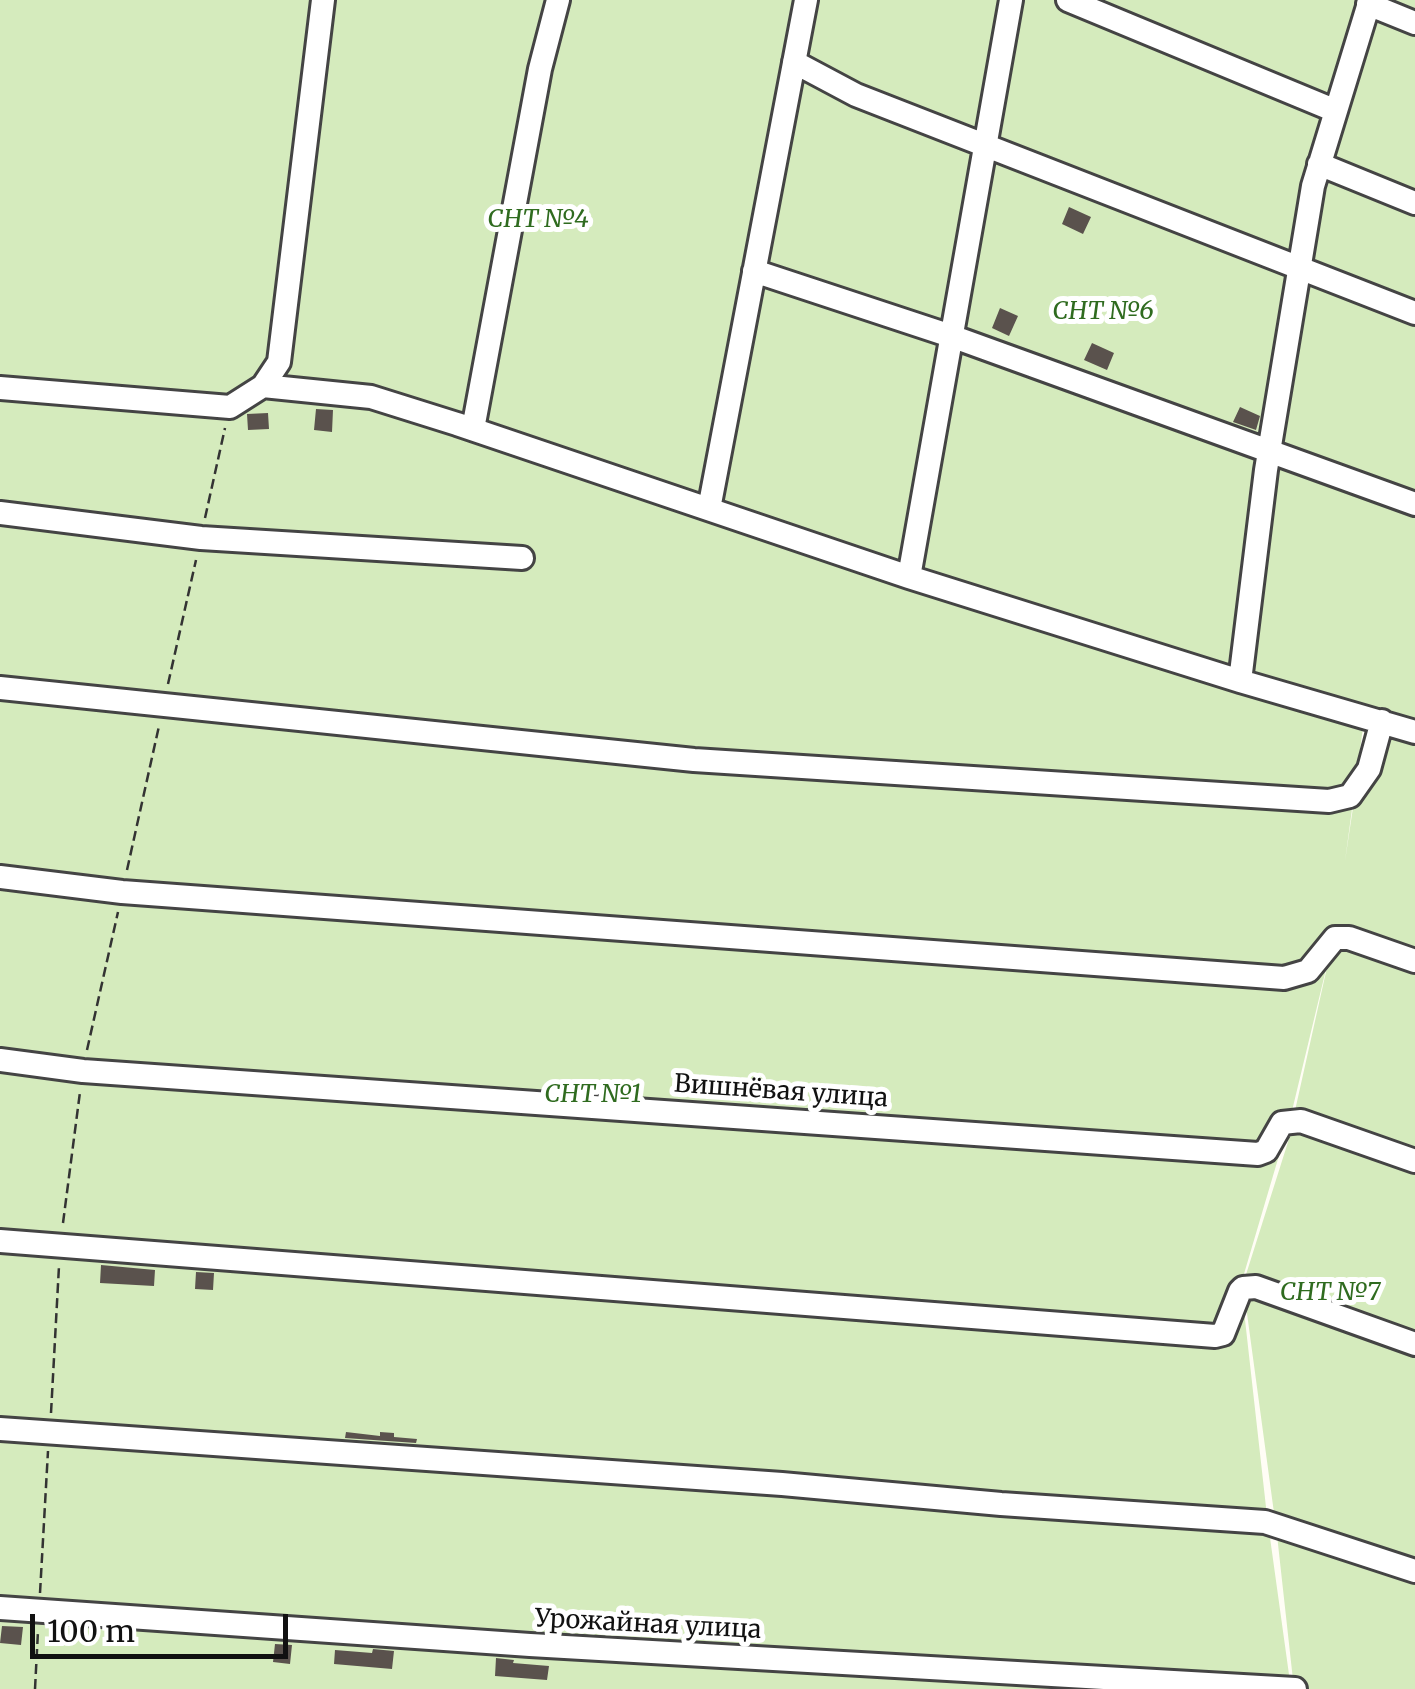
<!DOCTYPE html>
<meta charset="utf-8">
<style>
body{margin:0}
#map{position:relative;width:1415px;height:1689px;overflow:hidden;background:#fffdf5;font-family:Merriweather,serif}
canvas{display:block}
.scale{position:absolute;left:30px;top:1614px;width:258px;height:45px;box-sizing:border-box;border:5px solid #111;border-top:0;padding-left:12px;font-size:30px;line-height:35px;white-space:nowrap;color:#111;-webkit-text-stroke:8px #fff;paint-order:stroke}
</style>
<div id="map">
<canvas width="1415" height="1689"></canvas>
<div class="scale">100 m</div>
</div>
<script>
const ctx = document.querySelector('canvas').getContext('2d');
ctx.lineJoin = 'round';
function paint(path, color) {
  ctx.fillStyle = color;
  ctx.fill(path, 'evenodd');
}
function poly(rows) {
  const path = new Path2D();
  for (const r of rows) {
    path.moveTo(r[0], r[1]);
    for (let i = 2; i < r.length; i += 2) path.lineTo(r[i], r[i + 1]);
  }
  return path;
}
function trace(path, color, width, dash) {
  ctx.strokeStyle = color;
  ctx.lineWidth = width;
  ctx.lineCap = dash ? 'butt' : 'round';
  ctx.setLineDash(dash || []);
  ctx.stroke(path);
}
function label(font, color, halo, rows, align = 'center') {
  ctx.font = font + ' Merriweather,serif';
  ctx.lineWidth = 10;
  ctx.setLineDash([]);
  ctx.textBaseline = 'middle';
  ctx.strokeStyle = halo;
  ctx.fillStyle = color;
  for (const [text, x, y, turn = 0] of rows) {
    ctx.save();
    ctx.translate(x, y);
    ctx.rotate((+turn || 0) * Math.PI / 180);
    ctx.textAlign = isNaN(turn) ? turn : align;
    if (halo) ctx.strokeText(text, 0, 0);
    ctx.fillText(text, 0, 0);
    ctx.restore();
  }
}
const green = poly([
 [0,0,1415,0,1415,729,1370,713,1261,687,1364,720,1345,861,1366,721,1415,734,1415,1689,1294,1689,1277,1535,1243,1284,1288,1142,1334,936,1291,1115,1241,1284,1267,1516,1291,1689,0,1689]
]);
const building = poly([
 [1069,207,1091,217,1083,234,1062,224],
 [1000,308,1018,316,1009,336,992,328],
 [1092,343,1114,353,1107,370,1084,360],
 [1240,407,1260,416,1256,430,1233,422],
 [316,409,333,410,332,432,314,430],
 [268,413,269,429,248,430,247,414],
 [101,1265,155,1270,154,1286,100,1283],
 [196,1272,214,1273,213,1290,195,1289],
 [346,1432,380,1436,380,1432,394,1433,394,1437,417,1439,416,1443,345,1438],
 [2,1626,23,1627,21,1645,0,1643],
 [275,1644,292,1645,290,1664,273,1662],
 [373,1649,394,1651,392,1669,334,1664,335,1650,372,1653],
 [496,1658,514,1660,513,1663,549,1666,547,1680,495,1676]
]);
const path = poly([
 [205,518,225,428],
 [168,684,196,560],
 [127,870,159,726],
 [87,1050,118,912],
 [63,1223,80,1092],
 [51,1413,59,1266],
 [40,1593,48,1451],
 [35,1689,38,1631]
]);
const minor = poly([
 [1068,0,1336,111],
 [1368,4,1415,23],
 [794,62,856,95,1415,313],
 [1319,164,1415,203],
 [754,271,951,336,1415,504],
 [263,386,279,362,323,0],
 [0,388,230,407,263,386,371,397,457,424,909,577,1240,681,1415,732],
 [473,429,540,69,558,0],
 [709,509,806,0],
 [0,513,201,538,522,558],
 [909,577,1011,0],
 [1240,681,1266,470,1313,186,1370,0],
 [0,688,694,760,1329,801,1350,796,1369,769,1382,721],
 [0,877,122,892,1284,978,1308,971,1335,938,1349,938,1415,961],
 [0,1060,83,1071,1258,1154,1266,1151,1282,1123,1301,1121,1415,1161],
 [0,1241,1215,1336,1223,1334,1240,1291,1243,1288,1256,1287,1415,1344],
 [0,1429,782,1484,1001,1504,1265,1522,1415,1571],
 [0,1608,530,1645,1295,1689]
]);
const parkNames = [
 ["СНТ №4",538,220],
 ["СНТ №6",1103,312],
 ["СНТ №1",593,1095],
 ["СНТ №7",1330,1293]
];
const streetNames = [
 ["Вишнёвая улица",781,1092,4],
 ["Урожайная улица",648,1625,3]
];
paint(green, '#d5ebbd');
paint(building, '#5a524d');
trace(minor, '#444', 28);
trace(path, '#333', 2.5, [10, 5]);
trace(minor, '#fff', 22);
label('italic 25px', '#2f6b1f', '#fff', parkNames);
label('25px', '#111', '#fff', streetNames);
</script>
